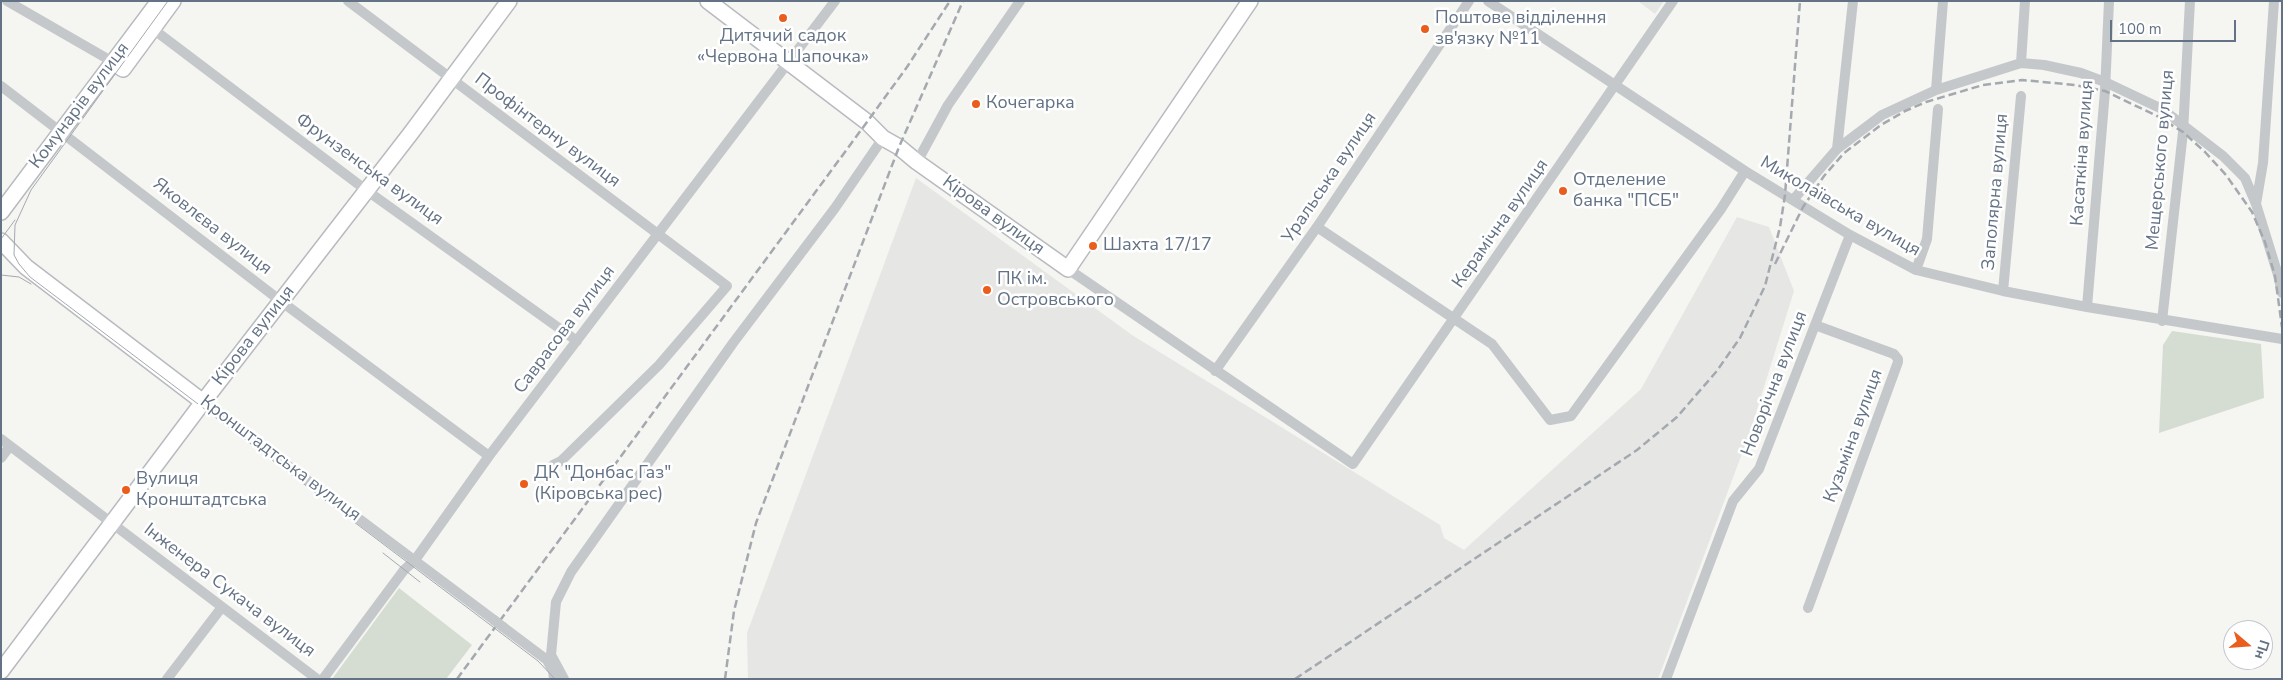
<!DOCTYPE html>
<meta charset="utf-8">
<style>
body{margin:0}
#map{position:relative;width:2283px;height:680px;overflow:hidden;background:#f5f5f1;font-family:"Nunito Sans",sans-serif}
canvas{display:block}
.frame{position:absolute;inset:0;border:2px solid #637284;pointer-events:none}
.north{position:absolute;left:2223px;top:620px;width:50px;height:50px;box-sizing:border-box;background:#fff;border:1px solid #c1c7ce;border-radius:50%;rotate:108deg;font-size:14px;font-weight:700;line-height:20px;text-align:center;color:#637284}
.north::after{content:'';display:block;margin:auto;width:18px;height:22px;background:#ea5d1c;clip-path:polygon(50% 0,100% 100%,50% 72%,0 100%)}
.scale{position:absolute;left:2110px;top:20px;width:126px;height:22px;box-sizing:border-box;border:2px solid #637284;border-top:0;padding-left:6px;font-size:15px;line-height:18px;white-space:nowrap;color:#637284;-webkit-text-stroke:4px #fff;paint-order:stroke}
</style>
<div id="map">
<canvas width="2283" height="680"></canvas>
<div class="frame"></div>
<div class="north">Пн</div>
<div class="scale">100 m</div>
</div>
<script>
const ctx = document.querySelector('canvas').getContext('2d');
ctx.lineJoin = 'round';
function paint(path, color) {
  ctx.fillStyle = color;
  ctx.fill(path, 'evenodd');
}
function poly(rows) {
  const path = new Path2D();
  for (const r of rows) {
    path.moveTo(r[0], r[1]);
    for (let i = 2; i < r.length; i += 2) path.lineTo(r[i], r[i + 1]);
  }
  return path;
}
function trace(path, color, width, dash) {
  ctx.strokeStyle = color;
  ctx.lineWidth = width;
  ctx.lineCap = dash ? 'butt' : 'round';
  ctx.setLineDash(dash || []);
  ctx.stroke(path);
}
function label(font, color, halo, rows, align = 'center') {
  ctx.font = font + ' "Nunito Sans",sans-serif';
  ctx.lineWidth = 5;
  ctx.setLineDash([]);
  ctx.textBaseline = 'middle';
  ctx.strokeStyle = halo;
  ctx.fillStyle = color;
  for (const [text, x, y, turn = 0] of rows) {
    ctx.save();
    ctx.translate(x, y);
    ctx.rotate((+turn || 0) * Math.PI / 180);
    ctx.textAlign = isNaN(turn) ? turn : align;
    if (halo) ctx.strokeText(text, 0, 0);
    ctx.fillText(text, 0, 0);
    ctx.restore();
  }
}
const built = poly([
 [1638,1,1664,1,1655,14],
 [916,178,1132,335,1440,525,1444,538,1464,550,1641,389,1737,217,1769,227,1794,291,1750,432,1658,679,748,679,747,633]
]);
const green = poly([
 [2172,331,2261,344,2264,398,2159,433,2163,345],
 [399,588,472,645,446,679,332,679]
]);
const street = poly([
 [7,1,113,62],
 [348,1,727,286,659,365,561,461,553,465],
 [1488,1,1745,171,1850,235,1916,270,2003,291,2087,307,2282,339],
 [2274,1,2263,163,2256,204,2278,275,2282,293],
 [149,26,366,190,577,341],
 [2021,63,2025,1],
 [1,86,282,302,489,456],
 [1936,90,1943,1],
 [1837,149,1882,115,1936,90,2021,63,2044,65,2081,73,2105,82,2162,109,2223,156,2245,178,2256,204],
 [917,162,948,105,1020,1],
 [1793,200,1837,149,1853,1],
 [1317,227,1492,344,1550,420,1571,416,1721,209,1745,171],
 [1068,269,1353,464,1673,1],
 [1916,270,1927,239,1938,109],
 [2003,291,2021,96],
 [2087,307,2105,91,2109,1],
 [2162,321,2183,132,2190,1],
 [1215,371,1317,227,1469,1],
 [203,402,494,620],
 [1,439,317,679],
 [1,458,10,446],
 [1808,608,1898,362,1898,359,1894,354,1815,325],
 [503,627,547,660,553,671,554,679],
 [167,679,222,607],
 [323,679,404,570,415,560,489,456,835,1],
 [564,679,551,655,556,602,571,572,733,343,835,208,883,138],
 [1666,679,1733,501,1759,469,1850,235]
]);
const secondary = poly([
 [708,1,867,122,883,138,899,147,917,162,1068,269,1250,1],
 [113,62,123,69,173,1],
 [1,212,159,1],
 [1,241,26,267,203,402],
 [1,671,203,402,411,133,509,1]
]);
const tram = poly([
 [168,1,31,190,15,225,14,255,19,264,30,277,538,661,555,679],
 [1,239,15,220],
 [1,275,19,277,31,284],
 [383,553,420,582]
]);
const rail = poly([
 [1775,264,1803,207,1824,176,1844,153,1881,125,1905,111,1926,102,1983,85,2022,80,2075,85,2105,91,2157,116,2183,132,2205,152,2226,175,2252,212,2265,242,2275,276,2282,327],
 [457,679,867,122,907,67,950,1],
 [725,679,734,611,756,523,899,147,963,1],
 [1295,679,1637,450,1677,417,1716,372,1740,338,1765,286,1780,227,1785,195,1800,1]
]);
const streetBridge = poly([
 [494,620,503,627]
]);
const markers = [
 [783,18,5,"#ea5d1c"],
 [1425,29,5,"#ea5d1c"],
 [976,104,5,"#ea5d1c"],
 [1563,191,5,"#ea5d1c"],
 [1093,246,5,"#ea5d1c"],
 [987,290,5,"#ea5d1c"],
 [524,484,5,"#ea5d1c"],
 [126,490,5,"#ea5d1c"]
];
const poiNames = [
 ["Поштове відділення",1435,19],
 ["зв'язку №11",1435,40],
 ["Дитячий садок",783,37,"center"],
 ["«Червона Шапочка»",783,58,"center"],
 ["Кочегарка",986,104],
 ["Отделение",1573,181],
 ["банка \"ПСБ\"",1573,202],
 ["Шахта 17/17",1103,246],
 ["ПК ім.",997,280],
 ["Островського",997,301],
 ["ДК \"Донбас Газ\"",534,474],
 ["(Кіровська рес)",534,495],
 ["Вулиця",136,480],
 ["Кронштадтська",136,501]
];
const streetNames = [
 ["Комунарів вулиця",80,106,-53],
 ["Профінтерну вулиця",547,131,37],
 ["Касаткіна вулиця",2083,153,-86],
 ["Мещерського вулиця",2161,160,-85],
 ["Фрунзенська вулиця",369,170,36],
 ["Уральська вулиця",1330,178,-56],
 ["Заполярна вулиця",1996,192,-85],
 ["Миколаївська вулиця",1840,207,30],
 ["Кірова вулиця",993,216,36],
 ["Керамічна вулиця",1501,224,-55],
 ["Яковлєва вулиця",212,227,38],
 ["Саврасова вулиця",565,330,-53],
 ["Кірова вулиця",254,336,-52],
 ["Новорічна вулиця",1775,384,-69],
 ["Кузьміна вулиця",1854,436,-70],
 ["Кронштадтська вулиця",280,459,37],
 ["Інженера Сукача вулиця",229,591,37]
];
paint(built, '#e6e7e5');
paint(green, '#d5ddd2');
trace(secondary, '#b7bbc0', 18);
trace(street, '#c5c8cb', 10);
trace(secondary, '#fff', 15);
trace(tram, '#a4a9b0', 1);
trace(rail, '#a4a9b0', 2.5, [8, 4]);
trace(streetBridge, '#c5c8cb', 10);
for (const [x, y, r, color] of markers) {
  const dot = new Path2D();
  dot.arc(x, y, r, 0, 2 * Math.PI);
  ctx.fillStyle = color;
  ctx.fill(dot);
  trace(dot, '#fff', 2);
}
label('18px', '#637284', '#fff', poiNames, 'left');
label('18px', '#637284', '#fff', streetNames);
</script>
